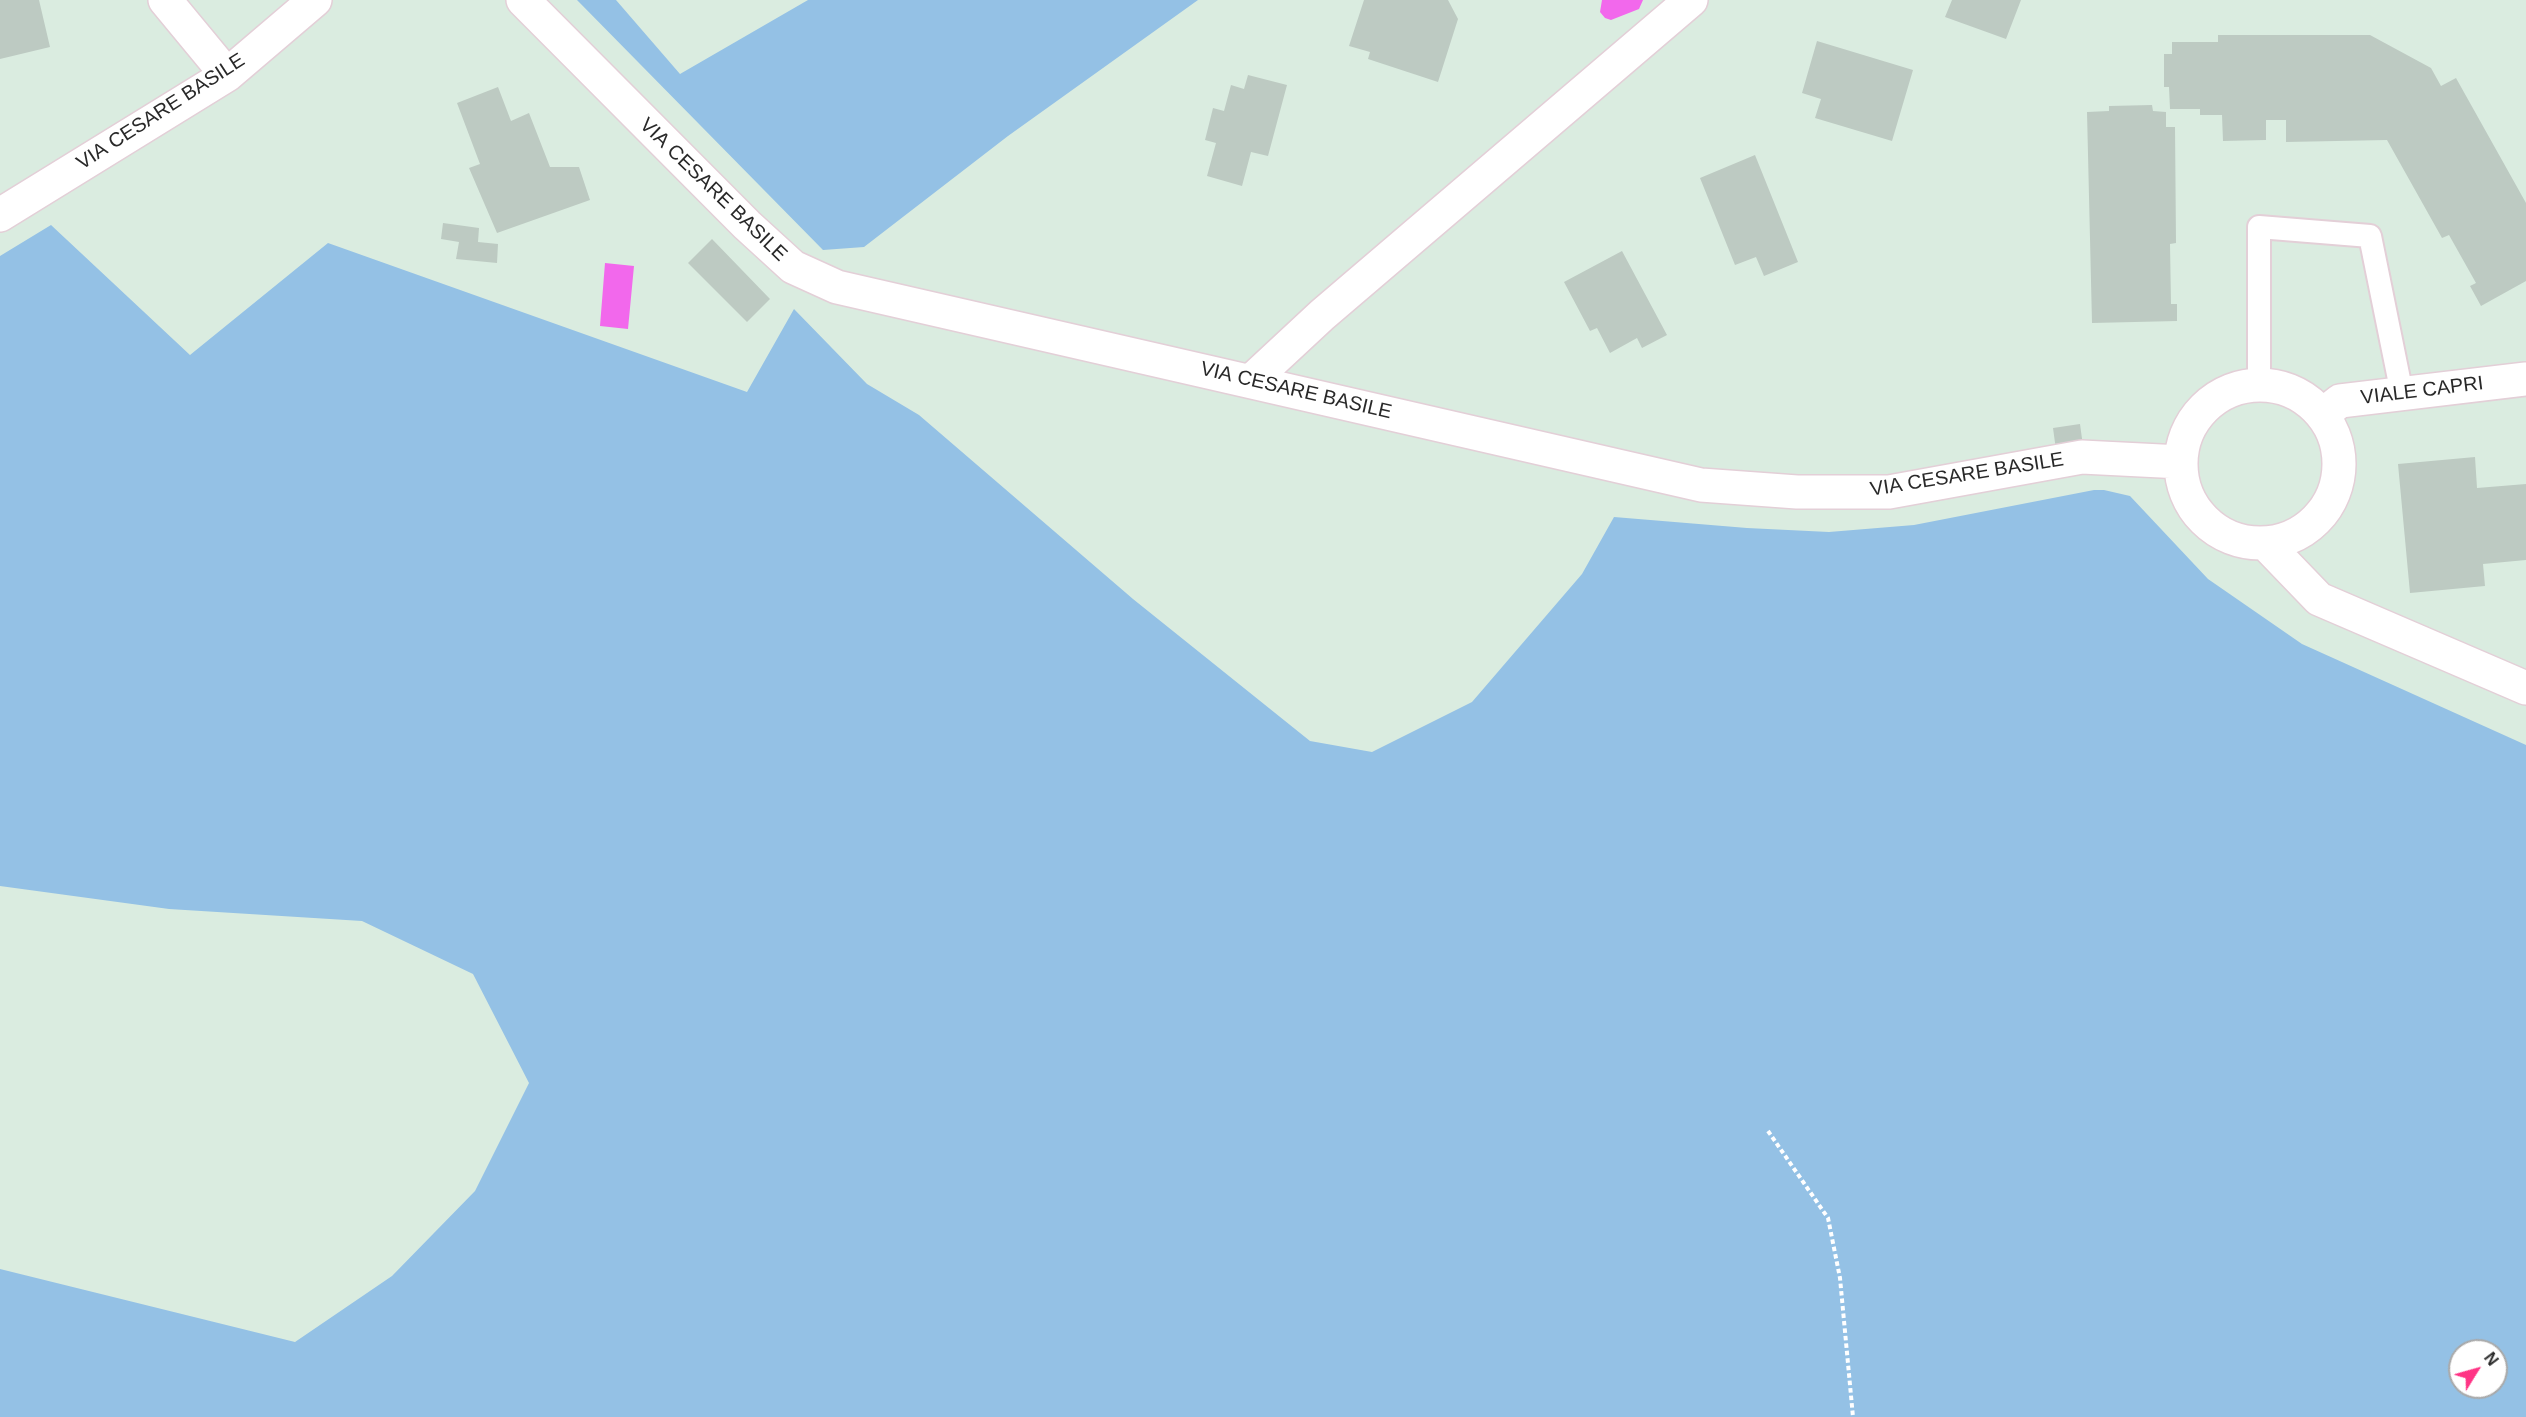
<!DOCTYPE html>
<style>
body{margin:0}
#map{position:relative;width:2526px;height:1417px;overflow:hidden;background:#daece0;font-family:Arial,sans-serif}
canvas{display:block}
.north{position:absolute;left:2448px;top:1339px;width:60px;height:60px;box-sizing:border-box;background:#fff;border:2px solid #a9a9a9;border-radius:50%;rotate:53deg;font-size:16px;font-weight:700;line-height:24px;text-align:center;color:#292929}
.north::after{content:'';display:block;margin:auto;width:21px;height:27px;background:#ff3485;clip-path:polygon(50% 0,100% 100%,50% 72%,0 100%)}
</style>
<div id="map">
<canvas width="2526" height="1417"></canvas>
<div class="north">N</div>
</div>
<script>
const ctx = document.querySelector('canvas').getContext('2d');
ctx.lineJoin = 'round';
function paint(path, color) {
  ctx.fillStyle = color;
  ctx.fill(path, 'evenodd');
}
function poly(rows) {
  const path = new Path2D();
  for (const r of rows) {
    if (r.length === 3) {
      path.moveTo(r[0] + r[2], r[1]);
      path.arc(r[0], r[1], r[2], 0, 2 * Math.PI);
      continue;
    }
    path.moveTo(r[0], r[1]);
    for (let i = 2; i < r.length; i += 2) path.lineTo(r[i], r[i + 1]);
  }
  return path;
}
function trace(path, color, width, dash) {
  ctx.strokeStyle = color;
  ctx.lineWidth = width;
  ctx.lineCap = dash ? 'butt' : 'round';
  ctx.setLineDash(dash || []);
  ctx.stroke(path);
}
function label(font, color, halo, rows, align = 'center') {
  ctx.font = font + ' Arial,sans-serif';
  ctx.lineWidth = 5;
  ctx.setLineDash([]);
  ctx.textBaseline = 'middle';
  ctx.strokeStyle = halo;
  ctx.fillStyle = color;
  for (const [text, x, y, turn = 0] of rows) {
    ctx.save();
    ctx.translate(x, y);
    ctx.rotate((+turn || 0) * Math.PI / 180);
    ctx.textAlign = isNaN(turn) ? turn : align;
    if (halo) ctx.strokeText(text, 0, 0);
    ctx.fillText(text, 0, 0);
    ctx.restore();
  }
}
const green = poly([
 [577,0,616,0,680,74,808,0,1198,0,1008,136,864,247,823,250],
 [51,225,190,355,328,243,747,392,794,309,867,384,919,415,1133,599,1310,741,1372,752,1472,702,1582,574,1614,517,1747,528,1829,532,1914,525,2094,490,2104,490,2130,496,2208,579,2302,644,2526,745,2526,1417,0,1417,0,1269,295,1342,392,1276,475,1191,529,1083,473,974,362,921,169,909,0,886,0,256],
 [2460,1351,2496,1351,2496,1387,2460,1387]
]);
const water = poly([
 [1602,0,1643,0,1639,9,1611,20,1605,18,1600,12],
 [605,263,634,266,628,329,600,326]
]);
const building = poly([
 [0,0,39,0,50,47,0,59],
 [1364,0,1448,0,1458,19,1438,82,1368,59,1370,52,1349,46],
 [1952,0,2021,0,2006,39,1945,17],
 [2218,35,2370,35,2431,68,2441,86,2456,78,2526,203,2526,281,2481,306,2470,286,2476,283,2449,235,2442,238,2387,140,2286,142,2286,120,2266,120,2266,140,2223,141,2222,115,2200,115,2200,109,2170,109,2169,87,2164,87,2164,54,2172,54,2172,42,2218,42],
 [1817,41,1913,70,1892,141,1815,118,1821,99,1802,93],
 [1248,75,1287,85,1268,156,1251,152,1242,186,1207,176,1216,143,1205,140,1213,108,1224,111,1231,85,1244,89],
 [498,87,511,121,529,113,550,167,579,167,590,200,497,233,469,168,480,164,457,103],
 [2152,105,2153,111,2166,112,2166,127,2175,127,2176,243,2170,244,2171,304,2177,304,2177,321,2092,323,2087,112,2109,111,2109,106],
 [1755,155,1798,262,1764,276,1756,257,1735,265,1700,178],
 [443,223,479,228,478,242,498,244,497,263,456,259,459,242,441,239],
 [712,239,770,299,747,322,688,263],
 [1622,251,1667,335,1642,348,1637,338,1610,353,1597,328,1590,331,1564,282],
 [2080,424,2083,446,2056,450,2053,428],
 [2475,457,2477,488,2526,484,2526,560,2483,564,2485,586,2410,593,2398,464]
]);
const path = poly([
 [1768,1131,1828,1218,1840,1278,1853,1417]
]);
const lane = poly([
 [2259,384,2259,227,2370,236,2402,394]
]);
const street = poly([
 [165,0,227,75],
 [523,0,747,225,793,267,837,287,1701,485,1797,492,1889,492,2082,457,2181,462],
 [0,215,227,75,315,0],
 [1251,381,1322,315,1691,0],
 [2260,464,79],
 [2322,415,2340,401,2526,379],
 [2266,544,2319,599,2526,688]
]);
const streetNames = [
 ["VIA CESARE BASILE",161,112,-33],
 ["VIA CESARE BASILE",713,190,44],
 ["VIA CESARE BASILE",1296,391,13],
 ["VIALE CAPRI",2422,391,-7],
 ["VIA CESARE BASILE",1967,475,-9]
];
paint(green, '#94c1e5');
paint(water, '#f268ec');
paint(building, '#bdcac2');
trace(lane, '#e3cfd7', 26);
trace(street, '#e3cfd7', 36);
trace(path, '#fff', 4, [4.5, 3]);
trace(lane, '#fff', 22);
trace(street, '#fff', 33);
label('20px', '#292929', '#fff', streetNames);
</script>
